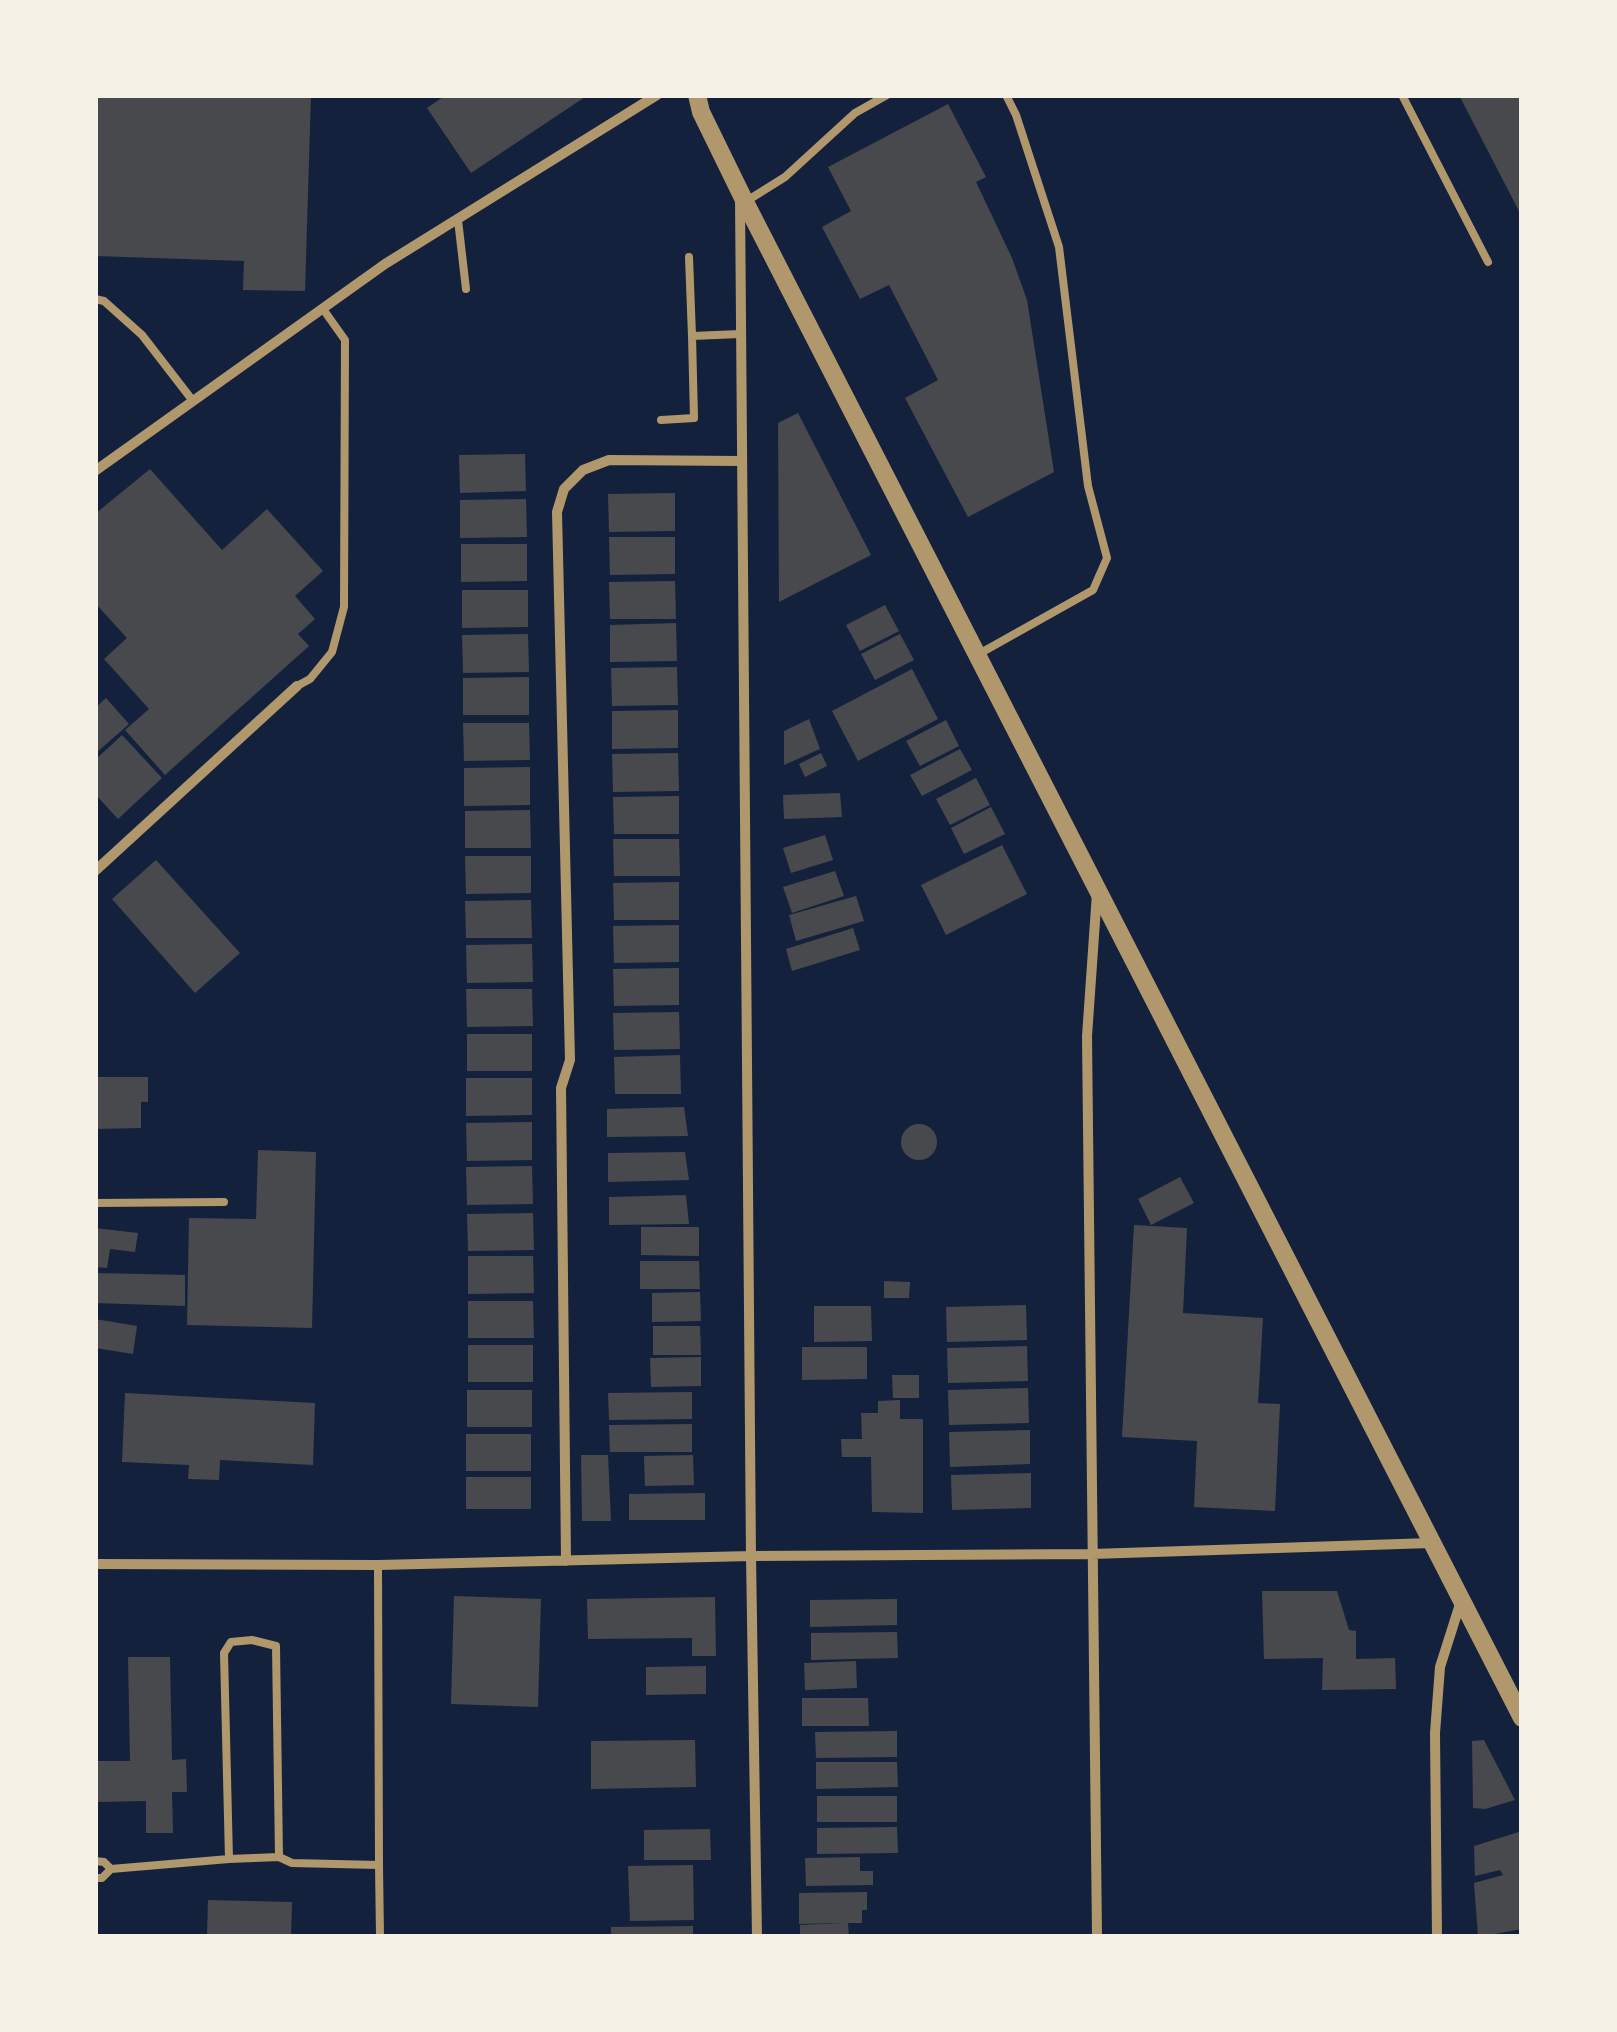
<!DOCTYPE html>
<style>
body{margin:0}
#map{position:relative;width:1617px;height:2032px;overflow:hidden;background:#14213d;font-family:"Roboto Condensed",sans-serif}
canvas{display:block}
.frame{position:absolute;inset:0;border:98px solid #f6f1e7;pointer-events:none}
</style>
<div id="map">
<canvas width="1617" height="2032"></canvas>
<div class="frame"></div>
</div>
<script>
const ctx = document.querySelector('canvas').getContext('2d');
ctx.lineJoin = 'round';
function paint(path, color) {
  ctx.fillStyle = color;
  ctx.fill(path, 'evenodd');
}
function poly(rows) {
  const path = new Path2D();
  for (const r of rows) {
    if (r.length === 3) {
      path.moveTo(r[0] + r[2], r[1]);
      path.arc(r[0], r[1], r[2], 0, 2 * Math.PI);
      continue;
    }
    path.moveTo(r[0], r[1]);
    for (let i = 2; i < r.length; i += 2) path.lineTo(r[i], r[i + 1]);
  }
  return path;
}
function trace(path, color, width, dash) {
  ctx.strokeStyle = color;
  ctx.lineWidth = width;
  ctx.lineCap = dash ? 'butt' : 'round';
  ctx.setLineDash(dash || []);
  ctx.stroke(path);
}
const building = poly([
 [95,95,311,95,305,291,243,290,244,261,95,256],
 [446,95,588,95,471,173,427,108],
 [1459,95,1522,95,1522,217],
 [948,104,986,177,976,182,1012,258,1027,300,1054,472,968,517,905,398,938,380,889,285,860,299,822,227,851,211,828,167],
 [798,413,871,555,779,602,778,423],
 [525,454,526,491,460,493,459,455],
 [150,469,222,550,267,509,323,571,295,596,315,619,298,634,309,646,165,775,125,730,149,709,104,659,127,638,95,603,95,514],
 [675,493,675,531,609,532,608,494],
 [526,499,527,537,460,538,460,500],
 [609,537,675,537,675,574,610,575],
 [461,544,527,544,527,581,461,582],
 [675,581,676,619,610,619,609,582],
 [462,590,528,590,528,627,462,628],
 [885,605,899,631,860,651,846,625],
 [676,623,677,661,610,662,610,625],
 [528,634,529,672,463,673,462,635],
 [900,634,914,660,875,680,861,654],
 [677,667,678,705,612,706,611,668],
 [912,669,938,719,858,761,832,711],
 [529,677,529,715,463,715,463,678],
 [106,698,129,724,95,754,95,708],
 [678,710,678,748,612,749,612,711],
 [809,719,820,749,784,765,784,731],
 [946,720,959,746,920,766,906,741],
 [463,723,529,723,530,760,464,761],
 [122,735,162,778,118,819,95,794,95,760],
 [960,749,972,770,922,796,910,775],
 [678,753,679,791,613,792,612,754],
 [821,753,827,766,805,777,799,764],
 [530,767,530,805,464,806,464,768],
 [976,778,990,805,950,825,936,799],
 [840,793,842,817,784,819,783,795],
 [679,796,679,834,614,834,613,797],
 [991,807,1005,834,964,854,951,828],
 [530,810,531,848,465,848,465,811],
 [825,835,833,860,791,873,783,848],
 [613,839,679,839,680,876,614,876],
 [1002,845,1027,894,946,935,921,885],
 [465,856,531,856,531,893,466,894],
 [156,860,240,953,195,993,112,899],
 [835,871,844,896,792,913,783,887],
 [679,882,679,920,614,920,613,883],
 [856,896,864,921,796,941,789,915],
 [531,900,532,938,466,938,465,901],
 [679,925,679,962,614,963,613,926],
 [853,928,860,950,792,971,786,949],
 [532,944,533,982,467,983,466,945],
 [679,968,679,1005,614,1006,613,969],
 [466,989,532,989,533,1026,467,1027],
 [679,1012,680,1049,614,1050,613,1013],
 [467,1034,532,1034,532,1071,467,1071],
 [680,1055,681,1094,615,1094,614,1057],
 [95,1077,148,1077,148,1102,141,1102,141,1128,95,1129],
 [466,1078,532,1078,532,1115,466,1116],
 [684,1107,688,1136,607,1137,607,1109],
 [532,1122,532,1160,467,1161,466,1123],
 [919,1142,18],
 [258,1150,316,1152,312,1328,187,1325,189,1218,256,1219],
 [685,1152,689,1180,608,1182,608,1153],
 [532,1166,533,1204,467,1205,466,1167],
 [1180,1177,1194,1203,1151,1225,1138,1199],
 [686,1195,689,1224,609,1225,609,1197],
 [533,1213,534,1250,468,1251,467,1214],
 [1134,1225,1187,1228,1183,1313,1263,1318,1258,1403,1280,1404,1275,1511,1194,1507,1197,1441,1122,1437],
 [641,1227,699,1227,699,1256,641,1255],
 [95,1228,138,1233,135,1252,110,1249,107,1268,95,1267],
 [468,1256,533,1256,534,1293,468,1294],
 [640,1261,699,1261,700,1289,640,1289],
 [95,1273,185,1275,185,1306,95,1303],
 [884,1281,910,1282,909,1298,884,1298],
 [700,1292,701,1321,652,1322,652,1293],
 [468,1301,533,1301,534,1338,468,1338],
 [1026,1305,1027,1340,947,1342,946,1307],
 [814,1306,871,1306,872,1341,814,1342],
 [95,1319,137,1326,133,1354,95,1348],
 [653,1326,700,1326,701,1355,653,1355],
 [468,1345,533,1345,533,1382,468,1382],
 [1027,1346,1028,1381,948,1383,947,1348],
 [802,1347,867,1347,867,1379,802,1380],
 [701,1357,701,1386,651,1387,650,1358],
 [892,1375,919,1375,919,1398,893,1398],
 [1028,1388,1029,1423,949,1425,948,1390],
 [467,1390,532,1390,532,1427,467,1427],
 [692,1392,692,1419,609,1420,608,1393],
 [125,1393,315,1403,313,1465,220,1460,219,1480,188,1479,189,1465,122,1462],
 [900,1400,900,1419,923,1419,923,1513,872,1512,871,1457,842,1457,841,1439,862,1439,861,1413,878,1413,878,1401],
 [692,1424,692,1452,610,1452,609,1425],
 [1030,1430,1030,1464,950,1467,949,1432],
 [466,1434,531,1434,531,1471,466,1471],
 [581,1455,608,1455,611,1521,582,1521],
 [693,1455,694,1485,645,1486,644,1456],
 [1031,1473,1031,1508,952,1510,951,1475],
 [466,1477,531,1477,531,1509,466,1509],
 [705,1493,705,1520,629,1520,629,1494],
 [1262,1591,1337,1591,1349,1630,1356,1631,1356,1659,1395,1658,1396,1689,1322,1690,1323,1658,1264,1659],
 [454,1596,541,1599,538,1707,451,1704],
 [715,1597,716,1656,692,1656,692,1638,588,1639,587,1599],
 [897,1599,897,1625,810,1627,810,1600],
 [897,1632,898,1658,811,1660,811,1633],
 [128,1657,170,1657,172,1760,186,1759,187,1792,172,1792,173,1833,146,1833,146,1801,95,1802,95,1761,130,1761],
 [856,1661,857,1688,805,1690,804,1663],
 [706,1666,706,1694,646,1695,646,1667],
 [802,1698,868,1698,869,1726,802,1726],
 [897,1731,897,1757,816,1758,815,1732],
 [695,1740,696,1787,591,1789,591,1741],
 [1484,1740,1515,1800,1485,1809,1473,1808,1472,1741],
 [816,1762,897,1762,898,1787,816,1789],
 [817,1796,897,1796,897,1822,817,1822],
 [897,1827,898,1853,817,1854,817,1828],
 [710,1829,711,1860,644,1860,644,1830],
 [1522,1831,1522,1929,1478,1937,1474,1883,1503,1875,1500,1870,1475,1876,1474,1846],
 [860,1857,860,1871,873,1871,873,1885,806,1886,805,1858],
 [693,1865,694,1920,630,1921,628,1866],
 [867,1892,867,1910,862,1910,862,1923,848,1923,849,1937,800,1937,800,1925,842,1923,799,1924,799,1893],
 [208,1900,292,1902,291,1937,207,1937],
 [693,1926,693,1937,611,1937,611,1927]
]);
const service = poly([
 [1402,95,1488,262],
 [745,202,785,177,855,113,887,95],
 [458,220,466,289],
 [689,257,692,336,740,334],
 [95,299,104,301,142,335,193,401],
 [661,420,694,418,692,336],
 [977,655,1093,590,1107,558,1088,486,1059,247,1016,115,1006,95],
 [297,686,310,679,332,652,344,607,345,340,323,309],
 [95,1203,224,1202],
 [279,1857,292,1863,379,1865,378,1565],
 [95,1861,104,1862,111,1869,102,1878,95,1878],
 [379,1865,380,1937],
 [111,1869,229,1859,224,1653,231,1642,252,1640,276,1646,279,1857,229,1859]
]);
const minor = poly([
 [740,198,751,1556,757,1937],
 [95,471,385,264,657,95],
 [95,871,297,686],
 [1097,893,1087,1036,1097,1937],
 [566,1561,561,1088,570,1060,557,512,564,489,583,470,609,460,742,461],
 [95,1564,378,1565,751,1556,1092,1554,1431,1543],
 [1437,1937,1435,1733,1440,1667,1461,1601]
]);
const tertiary = poly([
 [697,95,701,112,745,202,1522,1718]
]);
paint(building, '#48494c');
trace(service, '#b1986c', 8);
trace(minor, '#b1986c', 10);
trace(tertiary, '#b1986c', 18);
</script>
